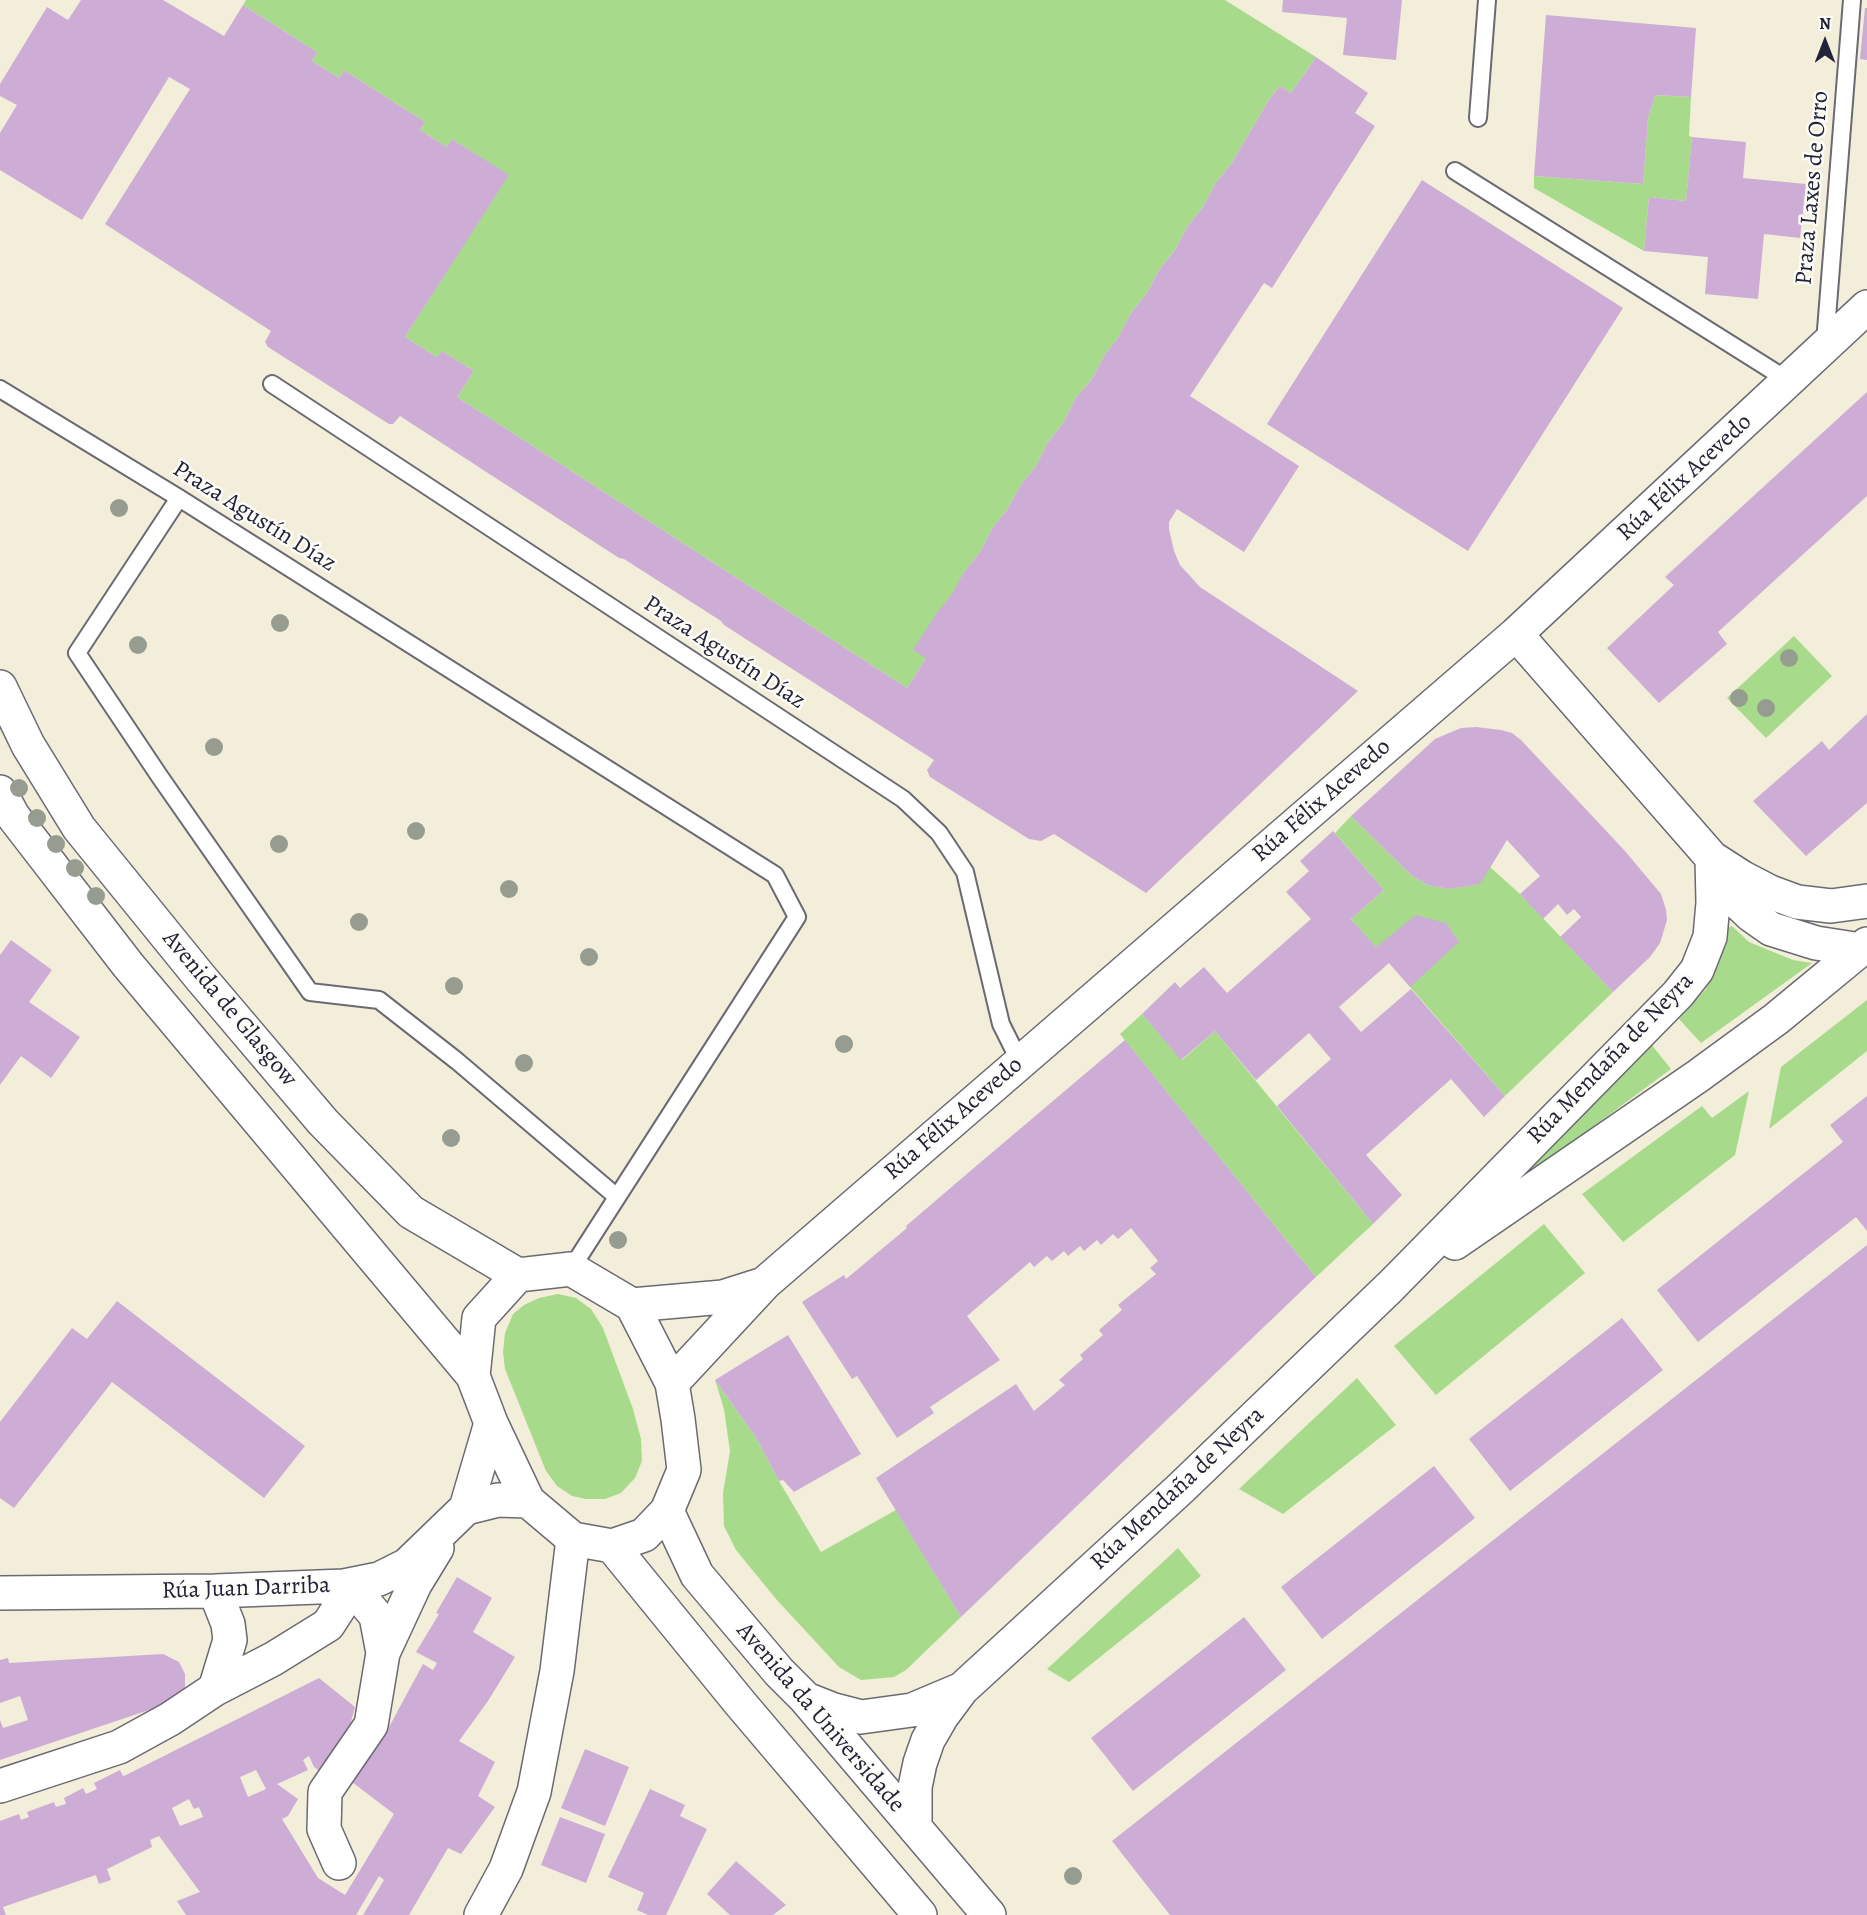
<!DOCTYPE html>
<meta charset="utf-8">
<style>
body{margin:0}
#map{position:relative;width:1867px;height:1915px;overflow:hidden;background:#f2eeda;font-family:Alegreya,serif}
canvas{display:block}
.north{position:absolute;left:1795px;top:12px;width:60px;height:60px;-webkit-text-stroke:4px #fdfcf7;paint-order:stroke;rotate:0deg;font-size:16px;font-weight:700;line-height:24px;text-align:center;color:#22223b}
.north::after{content:'';display:block;margin:auto;width:21px;height:27px;background:#22223b;clip-path:polygon(50% 0,100% 100%,50% 72%,0 100%)}
</style>
<div id="map">
<canvas width="1867" height="1915"></canvas>
<div class="north">N</div>
</div>
<script>
const ctx = document.querySelector('canvas').getContext('2d');
ctx.lineJoin = 'round';
function paint(path, color) {
  ctx.fillStyle = color;
  ctx.fill(path, 'evenodd');
}
function poly(rows) {
  const path = new Path2D();
  for (const r of rows) {
    path.moveTo(r[0], r[1]);
    for (let i = 2; i < r.length; i += 2) path.lineTo(r[i], r[i + 1]);
  }
  return path;
}
function trace(path, color, width, dash) {
  ctx.strokeStyle = color;
  ctx.lineWidth = width;
  ctx.lineCap = dash ? 'butt' : 'round';
  ctx.setLineDash(dash || []);
  ctx.stroke(path);
}
function label(font, color, halo, rows, align = 'center') {
  ctx.font = font + ' Alegreya,serif';
  ctx.lineWidth = 5;
  ctx.setLineDash([]);
  ctx.textBaseline = 'middle';
  ctx.strokeStyle = halo;
  ctx.fillStyle = color;
  for (const [text, x, y, turn = 0] of rows) {
    ctx.save();
    ctx.translate(x, y);
    ctx.rotate((+turn || 0) * Math.PI / 180);
    ctx.textAlign = isNaN(turn) ? turn : align;
    if (halo) ctx.strokeText(text, 0, 0);
    ctx.fillText(text, 0, 0);
    ctx.restore();
  }
}
const green = poly([
 [246,0,1225,0,1316,57,1291,93,1280,86,1270,98,1231,164,1215,184,1203,207,1187,227,1175,250,1159,270,1147,293,1131,313,1119,336,1104,356,1092,379,1075,399,1064,422,1048,442,1036,466,1020,486,1008,508,992,529,980,552,964,572,926,658,907,688,457,397,474,371,442,351,437,357,405,337,508,175,452,139,447,147,420,130,425,122,344,70,339,78,312,61,317,52,243,5],
 [1655,95,1691,97,1689,136,1692,137,1686,201,1649,197,1644,251,1534,188,1534,176,1643,184,1648,119],
 [1794,636,1832,676,1766,738,1727,698],
 [1351,816,1412,876,1428,885,1448,889,1476,885,1490,867,1520,894,1613,992,1505,1096,1351,919,1384,890,1335,833],
 [1732,926,1749,942,1793,960,1812,963,1701,1043,1679,1019,1706,989,1718,966,1723,947,1723,930],
 [1867,1000,1867,1051,1769,1129,1781,1067],
 [1142,1014,1182,1060,1215,1031,1373,1224,1316,1277,1120,1034],
 [1651,1044,1671,1069,1491,1202],
 [1749,1091,1735,1155,1623,1242,1582,1194,1702,1106,1712,1118],
 [1544,1224,1585,1273,1436,1395,1394,1346],
 [558,1294,576,1298,591,1309,603,1328,633,1409,641,1439,642,1461,635,1478,621,1493,605,1499,586,1499,572,1496,557,1486,546,1471,505,1369,503,1352,505,1333,513,1314,524,1305,539,1298],
 [1357,1378,1396,1425,1283,1514,1239,1489],
 [715,1380,755,1436,779,1481,821,1552,896,1510,961,1617,906,1670,894,1677,861,1680,839,1667,776,1599,736,1550,724,1526,723,1493,730,1451,724,1409],
 [1178,1548,1201,1576,1069,1682,1047,1669]
]);
const building = poly([
 [81,0,163,0,224,36,243,5,317,52,312,61,339,78,344,70,425,122,420,130,447,147,452,139,509,175,405,337,437,357,442,351,474,371,457,397,907,688,926,658,913,650,936,614,952,594,964,572,980,552,992,529,1008,508,1020,486,1036,466,1048,442,1064,422,1075,399,1092,379,1104,356,1119,336,1131,313,1147,293,1159,270,1175,250,1187,227,1203,207,1215,184,1231,164,1270,98,1280,86,1291,93,1316,57,1368,93,1355,113,1375,126,1272,288,1264,283,1190,396,1299,466,1244,552,1177,509,1169,522,1169,529,1174,551,1180,565,1200,587,1358,691,1146,893,1054,834,1041,841,1029,839,930,777,927,770,934,760,724,625,721,621,624,559,619,558,400,416,393,424,389,424,268,347,265,342,271,331,105,224,190,89,169,77,82,220,0,170,0,133,17,105,0,96,0,84,47,7,68,20],
 [1283,0,1402,0,1396,60,1343,55,1347,18,1282,12],
 [1865,8,1867,8,1867,60,1860,59],
 [1546,15,1696,28,1691,97,1655,95,1648,119,1643,184,1534,176],
 [1692,137,1746,142,1743,178,1806,184,1800,238,1764,234,1758,299,1705,294,1708,257,1644,251,1649,197,1686,201],
 [1422,180,1623,308,1468,551,1267,424],
 [1867,392,1867,496,1718,632,1727,644,1659,703,1607,648,1674,585,1665,577],
 [1867,714,1867,803,1806,856,1753,801,1822,741,1829,750],
 [1476,727,1501,730,1512,733,1521,740,1625,851,1661,894,1666,910,1667,920,1660,943,1650,957,1613,992,1560,937,1581,917,1574,909,1567,915,1558,904,1543,919,1520,894,1540,876,1507,840,1482,881,1477,885,1448,889,1428,885,1412,876,1351,816,1435,739,1461,728],
 [1333,831,1384,890,1351,919,1376,947,1416,915,1446,923,1459,942,1410,987,1389,963,1339,1007,1361,1032,1411,989,1505,1096,1484,1117,1451,1079,1366,1155,1402,1195,1373,1224,1277,1106,1331,1059,1309,1033,1256,1080,1215,1031,1181,1060,1142,1014,1175,982,1180,988,1204,967,1227,993,1311,919,1286,892,1309,871,1300,861],
 [11,940,52,970,29,1002,80,1037,51,1078,21,1056,0,1085,0,955],
 [1125,1040,1316,1277,961,1617,876,1478,1016,1384,1034,1411,1065,1385,1059,1380,1083,1359,1080,1355,1103,1335,1099,1330,1122,1310,1118,1305,1156,1274,1150,1268,1158,1261,1131,1228,1118,1239,1113,1234,1101,1245,1097,1240,1084,1251,1080,1246,1068,1256,1064,1251,1052,1261,1047,1256,1034,1267,1030,1262,967,1316,1000,1360,930,1407,934,1413,897,1438,857,1376,852,1379,802,1302,844,1275,846,1279,907,1228,906,1226,975,1167],
 [1867,1096,1867,1231,1856,1217,1698,1342,1657,1290,1843,1142,1830,1125],
 [1867,1245,1867,1915,1170,1915,1112,1841],
 [117,1301,305,1446,264,1498,112,1382,14,1508,0,1498,0,1422,72,1328,87,1339],
 [1622,1318,1663,1370,1510,1491,1469,1439],
 [788,1335,861,1454,794,1492,783,1480,779,1481,755,1436,715,1380],
 [1434,1466,1475,1518,1322,1639,1281,1587],
 [457,1577,492,1598,473,1632,515,1657,488,1701,459,1741,495,1762,478,1796,495,1807,461,1854,448,1848,409,1915,363,1915,384,1880,379,1876,356,1915,186,1915,177,1901,200,1892,159,1836,150,1840,152,1847,107,1869,111,1880,99,1884,96,1875,3,1907,6,1915,0,1915,0,1821,19,1814,21,1820,29,1817,27,1812,54,1802,56,1807,66,1804,64,1798,83,1788,86,1794,97,1789,94,1783,120,1770,123,1776,126,1775,319,1678,355,1707,345,1744,321,1772,314,1767,309,1756,303,1760,308,1770,277,1784,298,1799,288,1816,282,1819,318,1878,345,1895,394,1814,348,1779,388,1729,423,1664,433,1670,437,1663,416,1652,439,1614,436,1613],
 [256,1770,266,1789,248,1797,240,1777],
 [189,1799,194,1809,199,1807,203,1817,180,1826,172,1808],
 [1244,1617,1286,1670,1133,1791,1091,1738],
 [163,1654,179,1662,185,1674,185,1688,180,1696,170,1703,0,1760,0,1720,3,1728,28,1720,20,1696,0,1703,0,1660,8,1658,9,1663],
 [585,1749,629,1767,605,1826,561,1808],
 [650,1789,685,1805,680,1816,707,1829,666,1915,648,1915,637,1910,644,1893,608,1877],
 [560,1817,605,1834,586,1883,541,1865],
 [736,1861,786,1905,773,1915,730,1915,707,1894]
]);
const lane = poly([
 [1478,118,1487,0],
 [1455,171,1789,381],
 [1825,343,1852,0],
 [272,384,903,799,939,833,965,872,1001,1024,1020,1062],
 [0,389,179,498,775,875,797,917,571,1269],
 [179,498,77,653,160,777,310,992,379,1000,457,1061,617,1197]
]);
const street = poly([
 [1516,634,1712,858,1743,878,1770,892,1797,902,1831,906,1867,901],
 [0,687,28,745,79,828,200,977,323,1122,411,1212,518,1275],
 [0,792,13,816,128,965,473,1376],
 [1714,863,1723,882,1734,899,1751,915,1771,929,1816,943,1861,950],
 [1455,1243,1698,1076,1776,1019,1867,944],
 [571,1269,632,1305,672,1383,678,1419,684,1470,667,1511,644,1535,612,1546,573,1539,528,1501,491,1423,473,1376,479,1318,518,1275,571,1269],
 [632,1305,723,1297,764,1284],
 [672,1383,765,1283,1516,634,1867,307],
 [466,1508,498,1500,528,1501],
 [667,1511,697,1575,779,1672,805,1698,989,1915],
 [612,1546,740,1703,920,1915],
 [0,1593,215,1591,344,1586,379,1579,407,1565,466,1508,491,1423],
 [215,1689,230,1640,228,1624,215,1591],
 [806,1699,834,1710,861,1717,912,1710,962,1689],
 [0,1786,119,1747,170,1719,215,1689,273,1659,328,1625,339,1608,344,1586,363,1600,376,1616,383,1653],
 [915,1828,915,1787,920,1763,928,1740,942,1716,962,1689,1181,1488,1391,1286,1678,994,1697,970,1710,937,1713,903,1712,858],
 [339,1863,324,1829,325,1792,371,1725,383,1653,415,1584,437,1548],
 [481,1915,506,1869,534,1792,557,1671,573,1539]
]);
const trees = [
 [119,508],
 [280,623],
 [138,645],
 [1789,658],
 [1739,698],
 [1766,708],
 [214,747],
 [19,788],
 [37,818],
 [416,831],
 [56,844],
 [279,844],
 [75,868],
 [509,889],
 [96,896],
 [359,922],
 [589,957],
 [454,986],
 [844,1044],
 [524,1063],
 [451,1138],
 [618,1240],
 [1073,1876]
];
const streetNames = [
 ["Praza Laxes de Orro",1813,188,-85],
 ["Rúa Félix Acevedo",1685,478,-43],
 ["Praza Agustín Díaz",254,517,32],
 ["Praza Agustín Díaz",724,653,33],
 ["Rúa Félix Acevedo",1322,801,-41],
 ["Avenida de Glasgow",229,1009,50],
 ["Rúa Mendaña de Neyra",1611,1059,-46],
 ["Rúa Félix Acevedo",954,1119,-41],
 ["Rúa Mendaña de Neyra",1178,1489,-43],
 ["Rúa Juan Darriba",246,1589,-2],
 ["Avenida da Universidade",820,1718,49]
];
paint(green, '#a7db8b');
paint(building, '#cdadd6');
trace(lane, '#6b6973', 20);
trace(street, '#6b6973', 36);
trace(lane, '#fff', 16);
trace(street, '#fff', 33);
ctx.fillStyle = '#969d90';
for (const [x, y] of trees) {
  ctx.beginPath();
  ctx.arc(x, y, 9, 0, 2 * Math.PI);
  ctx.fill();
}
label('24px', '#22223b', '#fdfcf7', streetNames);
</script>
